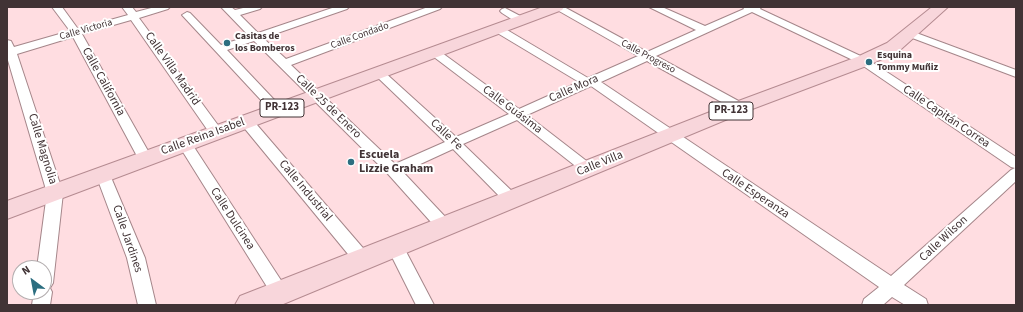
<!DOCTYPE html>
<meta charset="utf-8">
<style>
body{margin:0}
#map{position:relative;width:1023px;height:312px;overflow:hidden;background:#ffdde1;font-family:"Source Sans 3",sans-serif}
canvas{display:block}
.frame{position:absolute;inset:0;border:8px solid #413335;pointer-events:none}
.north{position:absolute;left:12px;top:260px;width:40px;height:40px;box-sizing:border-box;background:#fff;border:1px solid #b3adae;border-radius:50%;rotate:328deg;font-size:11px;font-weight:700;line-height:16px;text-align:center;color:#413335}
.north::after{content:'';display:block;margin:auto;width:14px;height:18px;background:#2c6e80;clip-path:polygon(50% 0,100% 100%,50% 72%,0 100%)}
</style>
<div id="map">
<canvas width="1023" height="312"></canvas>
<div class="frame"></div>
<div class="north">N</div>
</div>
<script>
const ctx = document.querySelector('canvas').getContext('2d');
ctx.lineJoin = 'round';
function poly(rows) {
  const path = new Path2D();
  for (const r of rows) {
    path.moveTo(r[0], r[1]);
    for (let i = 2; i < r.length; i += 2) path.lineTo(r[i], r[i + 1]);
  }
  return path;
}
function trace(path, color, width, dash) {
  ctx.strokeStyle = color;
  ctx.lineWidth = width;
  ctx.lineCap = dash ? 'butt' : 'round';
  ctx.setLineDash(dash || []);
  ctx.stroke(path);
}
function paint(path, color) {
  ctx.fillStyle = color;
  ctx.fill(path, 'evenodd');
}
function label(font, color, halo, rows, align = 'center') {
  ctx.font = font + ' "Source Sans 3",sans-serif';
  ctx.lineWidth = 4;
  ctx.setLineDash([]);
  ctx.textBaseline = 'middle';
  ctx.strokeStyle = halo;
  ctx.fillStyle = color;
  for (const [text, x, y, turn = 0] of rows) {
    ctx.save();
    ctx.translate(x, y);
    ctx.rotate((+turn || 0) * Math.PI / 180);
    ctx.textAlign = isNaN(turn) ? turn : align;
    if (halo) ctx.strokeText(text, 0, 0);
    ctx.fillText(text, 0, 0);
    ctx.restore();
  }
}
const street = poly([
 [52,7,62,7,78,29,128,15,122,7,132,7,136,12,155,7,170,7,168,9,139,18,223,132,221,135,211,135,131,20,82,34,152,158,150,161,145,163,140,161,138,158,73,37,17,54,63,193,53,283,50,288,52,292,50,305,32,305,34,292,44,292,44,268,37,268,47,193,7,57,7,40,11,41,14,47,70,31,52,7],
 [221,7,231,7,235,10,247,7,262,7,260,9,240,15,258,33,335,7,349,7,347,9,263,38,286,59,428,7,442,7,440,9,291,65,395,164,445,142,374,74,372,72,374,70,382,70,456,137,509,114,430,54,429,52,430,50,438,50,519,109,579,82,494,31,493,29,494,27,502,27,588,78,638,56,552,7,564,7,647,52,696,30,649,7,662,7,705,26,744,9,743,7,761,7,760,9,867,59,1016,157,1016,181,904,285,926,299,928,305,905,305,892,297,883,305,862,305,864,299,879,287,591,86,527,115,593,166,595,169,593,172,588,174,583,172,517,120,463,144,517,196,520,200,517,204,512,205,507,204,453,149,403,172,451,223,453,227,451,231,445,233,439,231,388,174,254,41,227,50,281,107,283,110,281,113,273,113,182,15,187,12,190,13,221,45,249,36,221,7],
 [752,12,859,63,1011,167,1015,168,1011,170,891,276,601,82,647,61,736,110,744,110,746,107,744,104,656,56,752,12],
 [505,8,524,18,525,20,520,23,516,22,502,13,500,11,502,9,505,8],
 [911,31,1016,70,1016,77,907,36,906,34,907,32,911,31],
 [246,117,251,118,369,255,372,260,369,265,363,267,357,265,241,124,240,121,241,118,246,117],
 [185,140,190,141,286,288,289,293,286,298,280,301,274,298,178,144,180,141,185,140],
 [103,170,108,172,110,175,145,258,156,305,138,305,127,258,96,175,98,172,103,170],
 [395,241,401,242,434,305,416,305,387,247,389,242,395,241]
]);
const primary = poly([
 [543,7,564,7,562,10,7,219,7,201,543,7],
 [932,7,948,7,899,51,869,65,747,111,281,305,235,305,240,296,733,103,857,57,887,43,932,7]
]);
const markers = [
 [227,43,4,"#2c6e80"],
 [869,62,4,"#2c6e80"],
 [351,162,4,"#2c6e80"]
];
const farStreetnames = [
 ["Calle Victoria",86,30,-16],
 ["Calle Condado",360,36,-20],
 ["Calle Progreso",648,57,28]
];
const farPoinames = [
 ["Casitas de",235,37],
 ["los Bomberos",235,49],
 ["Esquina",877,56],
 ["Tommy Muñiz",877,68]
];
const shields = [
 [282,108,44],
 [731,111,44]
];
const shieldNames = [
 ["PR-123",282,108],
 ["PR-123",731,111]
];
const streetNames = [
 ["Calle Villa Madrid",172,69,55],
 ["Calle California",103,82,61],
 ["Calle Mora",574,89,-24],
 ["Calle 25 de Enero",328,107,44],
 ["Calle Guásima",512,110,37],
 ["Calle Capitán Correa",946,117,34],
 ["Calle Fe",446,135,43],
 ["Calle Reina Isabel",203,137,-20],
 ["Calle Magnolia",42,149,73],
 ["Calle Villa",600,164,-22],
 ["Calle Industrial",305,191,50],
 ["Calle Esperanza",755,194,34],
 ["Calle Dulcinea",232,219,57],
 ["Calle Jardines",127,239,71],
 ["Calle Wilson",944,239,-43]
];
const poiNames = [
 ["Escuela",359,155],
 ["Lizzie Graham",359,169]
];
trace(street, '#a5868a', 2);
trace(primary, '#b58b91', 2);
paint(street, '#fff');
paint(primary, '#f8d6db');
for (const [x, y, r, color] of markers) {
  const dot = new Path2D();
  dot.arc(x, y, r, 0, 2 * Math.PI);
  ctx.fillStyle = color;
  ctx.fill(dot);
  trace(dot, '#fff', 1.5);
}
label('10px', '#413335', '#fff', farStreetnames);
label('bold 10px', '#413335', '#fff', farPoinames, 'left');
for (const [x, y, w] of shields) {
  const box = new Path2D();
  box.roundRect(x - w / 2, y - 9, w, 18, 3);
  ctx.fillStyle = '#fff';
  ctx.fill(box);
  trace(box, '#413335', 1);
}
label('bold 11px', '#413335', null, shieldNames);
label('12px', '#413335', '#fff', streetNames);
label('bold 12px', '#413335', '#fff', poiNames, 'left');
</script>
